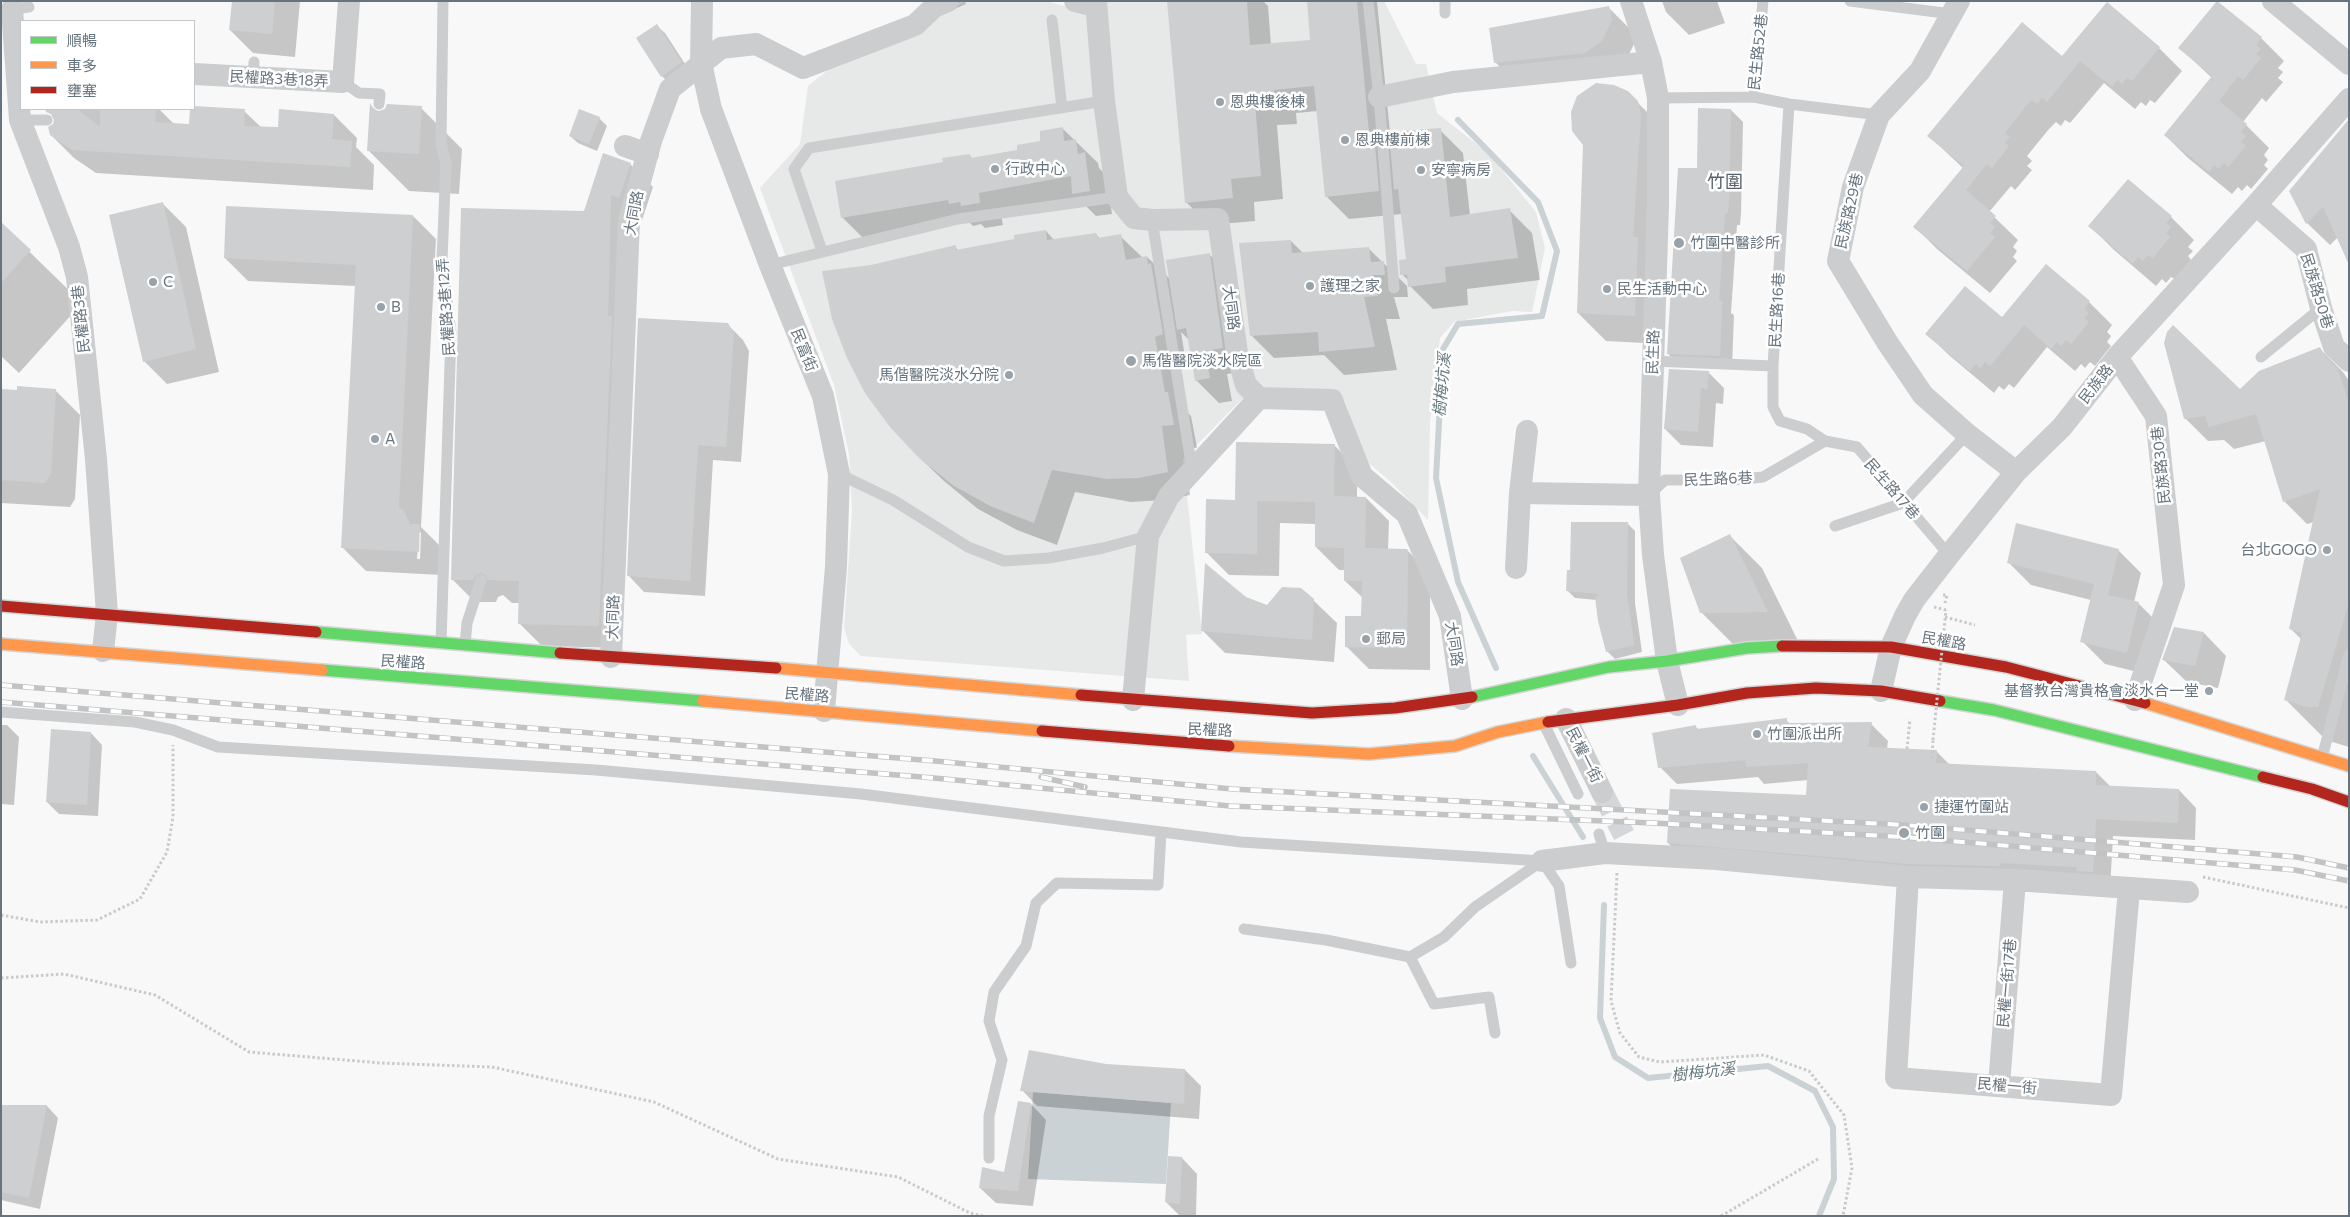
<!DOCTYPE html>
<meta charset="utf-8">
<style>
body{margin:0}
#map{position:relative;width:2350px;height:1217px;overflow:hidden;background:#f8f8f8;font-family:Commissioner,"Noto Sans TC",sans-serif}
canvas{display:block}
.frame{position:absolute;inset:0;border:2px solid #66747f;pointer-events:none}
.legend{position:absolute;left:20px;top:20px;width:175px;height:90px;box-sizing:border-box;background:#fff;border:1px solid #c2c7cc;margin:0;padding:6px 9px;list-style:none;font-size:15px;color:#66747f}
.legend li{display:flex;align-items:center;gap:10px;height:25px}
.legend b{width:25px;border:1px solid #c2c7cc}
</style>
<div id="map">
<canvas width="2350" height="1217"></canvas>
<div class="frame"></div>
<ul class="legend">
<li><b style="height:6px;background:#63d668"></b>順暢</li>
<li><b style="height:6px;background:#ff974d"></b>車多</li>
<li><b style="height:6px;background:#b3261e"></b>壅塞</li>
</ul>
</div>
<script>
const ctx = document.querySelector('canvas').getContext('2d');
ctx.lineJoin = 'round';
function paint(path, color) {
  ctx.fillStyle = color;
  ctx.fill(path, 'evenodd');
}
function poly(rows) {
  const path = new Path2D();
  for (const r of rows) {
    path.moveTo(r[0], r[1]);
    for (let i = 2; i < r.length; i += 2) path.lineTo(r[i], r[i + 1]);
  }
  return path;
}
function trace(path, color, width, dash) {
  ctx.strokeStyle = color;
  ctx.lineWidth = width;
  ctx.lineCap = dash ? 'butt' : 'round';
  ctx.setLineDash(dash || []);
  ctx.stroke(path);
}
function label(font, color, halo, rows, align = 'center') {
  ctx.font = font + ' Commissioner,"Noto Sans TC",sans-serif';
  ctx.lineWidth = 5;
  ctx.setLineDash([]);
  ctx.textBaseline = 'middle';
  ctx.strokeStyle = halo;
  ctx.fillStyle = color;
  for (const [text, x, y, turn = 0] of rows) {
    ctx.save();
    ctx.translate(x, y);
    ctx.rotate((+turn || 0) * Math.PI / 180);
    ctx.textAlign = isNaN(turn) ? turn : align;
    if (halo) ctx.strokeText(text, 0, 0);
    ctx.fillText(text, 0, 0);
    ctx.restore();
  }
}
const built = poly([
 [970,1,1046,1,1083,11,1107,1,1384,1,1416,64,1426,64,1437,113,1488,153,1536,212,1545,248,1532,312,1512,311,1454,322,1440,338,1430,423,1428,520,1390,481,1365,460,1345,401,1263,387,1240,401,1183,459,1202,634,1186,635,1189,681,861,656,849,644,844,628,852,511,849,454,834,385,760,188,800,144,808,86,838,62,942,11]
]);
const water = poly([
 [1033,1092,1171,1103,1166,1184,1028,1179]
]);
const shadow = poly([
 [233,1,300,1,295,57,253,53,230,30],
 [923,1,965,1,966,4,938,16],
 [1168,1,1263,1,1268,6,1271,45,1312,41,1308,1,1377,1,1390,133,1440,130,1463,153,1470,215,1509,210,1532,233,1540,280,1467,289,1468,305,1433,309,1410,286,1409,281,1402,274,1407,260,1402,214,1349,219,1326,196,1318,111,1296,113,1297,124,1277,125,1283,199,1254,202,1255,221,1209,225,1186,202],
 [1662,1,1717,1,1725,23,1689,35,1666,12],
 [2107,4,2159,48,2182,71,2155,103,2150,100,2146,106,2141,102,2135,109,2104,83,2070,123,2065,120,2061,126,2056,122,2049,129,2027,156,2032,161,2027,166,2032,170,2015,190,2011,186,1989,212,2018,240,2013,247,2017,251,2013,257,2017,261,1990,293,1937,249,1914,226,1963,168,1929,136,2062,58],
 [1609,8,1632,31,1634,44,1625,63,1518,85,1495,62],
 [657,26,665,33,689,70,669,83,662,76],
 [2261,38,2284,61,2278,68,2283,72,2278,78,2283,82,2266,102,2262,98,2243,122,2269,148,2264,155,2268,160,2264,165,2268,169,2251,189,2247,185,2242,191,2238,187,2232,194,2188,158,2165,135,2212,78,2180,48],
 [1627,92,1666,131,1663,344,1606,341,1578,313,1585,144],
 [371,106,378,112,421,108,462,149,459,194,409,191,368,150],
 [194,107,244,111,262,128,279,129,334,115,357,138,356,147,374,165,373,190,96,173,74,158,51,135,56,120,47,109,159,109,175,125,190,125,191,109],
 [1731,110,1743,122,1741,214,1740,225,1737,225,1731,313,1734,315,1732,368,1681,366,1668,354,1698,169],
 [599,118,607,126,597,151,578,143,570,136],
 [2349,121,2338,237,2330,245,2307,223,2290,191],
 [1062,128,1098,163,1099,168,1107,176,1112,214,1096,216,1081,201,1001,216,1003,225,985,228,981,224,973,226,969,222,865,240,842,217,945,163,969,155,973,159,1018,151,1042,142],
 [630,164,653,187,642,220,634,217,621,648,542,646,519,623,520,603,512,603,503,595,498,597,496,602,475,602,452,579,585,213],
 [163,204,186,227,219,372,167,384,144,361],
 [413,216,436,239,421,527,443,549,441,575,366,571,343,548,356,286,248,281,225,258],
 [419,531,421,533,420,559,417,559],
 [2171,217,2194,240,2188,247,2193,251,2188,256,2192,261,2176,280,2171,277,2166,283,2162,279,2156,286,2113,249,2090,226],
 [1,224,82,303,19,373,1,356],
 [1046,231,1055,241,1096,234,1100,239,1120,236,1143,258,1147,257,1171,280,1209,254,1232,277,1245,371,1227,374,1232,401,1219,403,1196,380,1189,340,1181,332,1185,357,1177,359,1187,412,1191,416,1197,448,1185,449,1190,495,1163,500,1131,502,1075,492,1057,545,1017,530,978,509,944,481,920,458,871,266,955,247,959,251,1016,240],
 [1291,241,1303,253,1368,248,1407,286,1408,297,1394,297,1400,319,1386,319,1397,370,1344,375,1324,355,1274,358,1251,335],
 [2046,266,2089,302,2112,325,2107,332,2111,336,2107,342,2111,346,2095,366,2090,362,2085,368,2081,364,2075,371,2047,347,2014,388,2009,384,2004,390,1999,386,1994,393,1950,356,1927,334,2002,319],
 [727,324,743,340,749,351,741,462,713,460,705,596,644,592,629,576],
 [2320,349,2343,372,2349,381,2349,747,2326,740,2285,699,2301,639,2290,628,2314,522,2307,524,2284,501,2266,441,2234,449,2224,440,2208,441,2185,418],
 [1708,372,1724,388,1723,404,1716,403,1713,447,1681,445,1665,429],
 [55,390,80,415,75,499,70,507,1,503,1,391],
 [1334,445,1357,468,1357,498,1366,498,1389,521,1388,550,1407,550,1430,573,1430,670,1369,669,1346,646,1363,618,1363,598,1345,581,1345,570,1339,570,1316,547,1316,524,1280,523,1279,576,1229,575,1206,552,1236,501],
 [1628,524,1635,531,1635,603,1642,652,1615,659,1607,651,1597,600,1575,598,1568,591],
 [1730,536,1762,568,1799,643,1733,644,1701,612],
 [2118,550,2141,573,2134,602,2138,603,2161,626,2150,675,2105,664,2082,641,2091,600,2031,585,2008,562],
 [1313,600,1337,623,1334,662,1225,653,1202,630,1267,607],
 [2204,633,2226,656,2218,688,2187,682,2164,660],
 [1786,720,1790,724,1871,724,1888,741,1887,749,1937,752,1950,765,2096,772,2111,787,2179,790,2196,808,2195,840,2113,836,2110,889,1686,860,1668,843,1808,796,1808,780,1764,784,1758,777,1677,784,1660,767,1695,726,1699,730],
 [1,725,7,725,19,737,14,805,1,804],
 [91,733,102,745,98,816,59,814,47,802],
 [1106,1065,1185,1070,1201,1086,1199,1119,1037,1106,1022,1090],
 [1031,1104,1046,1120,1033,1206,996,1203,980,1188,1005,1173],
 [1,1106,47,1106,58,1118,40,1209,1,1200],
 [1182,1158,1197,1174,1196,1216,1180,1216,1166,1202]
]);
const stream = poly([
 [1458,120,1538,202,1557,251,1542,316,1458,324,1443,349,1436,478,1458,582,1496,668],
 [1533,756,1583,837],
 [1604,905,1600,1018,1615,1057,1648,1078,1768,1066,1815,1091,1833,1127,1834,1179,1819,1216]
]);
const building = poly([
 [232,1,275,1,272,34,229,30],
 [1167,1,1247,1,1250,45,1310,40,1307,1,1357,1,1369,133,1374,133,1379,191,1325,197,1314,86,1274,90,1275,101,1255,103,1261,176,1231,179,1233,198,1185,203],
 [2217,1,2262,37,2256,45,2261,49,2256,54,2261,58,2243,80,2238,76,2219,101,2247,124,2241,132,2246,136,2241,142,2246,146,2228,167,2224,163,2218,169,2214,165,2209,172,2164,135,2212,76,2178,48],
 [2107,2,2160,47,2132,81,2127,78,2122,84,2117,80,2112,87,2080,61,2047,102,2042,98,2037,104,2032,100,2026,106,2005,133,2010,137,2005,143,2009,146,1992,168,1987,164,1966,190,1996,216,1990,223,1995,227,1990,233,1995,237,1967,271,1913,227,1964,166,1927,136,2022,22,2062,56],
 [1609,6,1612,20,1602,41,1585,53,1494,63,1489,28],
 [657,24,682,62,661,77,636,38],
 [1596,83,1614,85,1628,91,1638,101,1641,115,1633,237,1638,237,1635,316,1577,313,1583,145,1572,131,1571,112,1577,96],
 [370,103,374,110,379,111,385,109,387,104,422,106,419,154,367,151],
 [194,106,245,109,244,126,278,127,279,109,334,114,332,139,352,141,350,167,72,150,50,135,48,127,53,124,54,120,51,114,46,112,45,109,77,109,100,127,100,109,156,109,155,122,189,124,190,109,194,109],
 [1698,108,1731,109,1729,201,1728,213,1725,213,1719,301,1722,301,1720,356,1667,354,1678,168,1697,168],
 [579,109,600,117,589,144,569,136],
 [2349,119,2349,265,2323,207,2306,224,2289,191],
 [1063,127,1064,141,1076,139,1078,154,1085,152,1090,191,1072,194,1071,176,979,193,980,203,961,206,960,202,949,204,948,200,841,218,835,181,943,162,942,158,970,154,971,158,1017,150,1017,145,1040,141,1040,131],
 [1441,128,1450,217,1510,208,1518,258,1445,267,1446,282,1408,287,1407,275,1400,275,1399,260,1406,259,1398,189,1394,190,1389,132],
 [603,153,631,163,619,198,611,195,608,316,612,316,599,626,518,624,519,581,488,580,486,575,480,573,476,575,473,580,451,580,461,208,584,211],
 [2128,179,2172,216,2166,223,2171,227,2166,233,2170,237,2153,258,2148,255,2143,261,2138,257,2133,264,2088,226],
 [163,202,196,349,143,362,109,215],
 [226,206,413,215,399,507,404,511,410,524,420,524,419,552,341,548,356,265,224,258],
 [1,222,31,250,1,283],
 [1046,230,1047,240,1096,233,1098,238,1121,234,1126,260,1147,256,1148,264,1151,263,1163,334,1155,337,1165,392,1168,392,1174,425,1162,426,1168,472,1139,478,1107,479,1052,470,1034,523,992,507,954,486,919,458,890,427,865,393,847,358,832,319,822,271,871,265,956,245,956,250,1014,239,1014,235],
 [1291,240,1292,253,1369,247,1371,262,1384,261,1385,275,1372,275,1378,296,1364,297,1375,347,1319,352,1318,332,1250,336,1239,243],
 [1210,253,1223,348,1205,351,1210,378,1195,381,1186,328,1177,330,1166,260],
 [2046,264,2090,301,2084,309,2089,313,2084,318,2089,322,2071,344,2066,340,2061,346,2057,342,2051,349,2024,325,1990,366,1985,362,1980,368,1976,364,1970,371,1925,334,1965,286,2002,317],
 [638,318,728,323,734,334,726,447,698,445,690,581,627,576],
 [2173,325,2240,389,2259,371,2320,347,2325,356,2337,368,2349,403,2349,602,2318,707,2308,707,2284,700,2302,633,2289,629,2320,489,2283,502,2256,414,2209,427,2205,416,2184,419,2164,343,2167,332],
 [1669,369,1709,371,1707,389,1701,388,1698,432,1664,429],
 [17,386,56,389,51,474,45,483,1,480,1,389,17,390],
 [1236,442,1335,444,1334,496,1366,497,1365,548,1407,549,1408,551,1407,648,1345,647,1345,616,1361,616,1362,581,1344,581,1344,548,1315,547,1315,502,1257,501,1257,554,1205,553,1206,499,1235,500],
 [1571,522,1628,522,1627,594,1634,645,1606,652,1598,621,1595,597,1599,594,1566,591,1567,570,1570,570],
 [2016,523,2119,549,2108,595,2139,602,2127,653,2080,642,2094,584,2007,563],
 [1730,534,1768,612,1700,613,1680,558],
 [1205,563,1246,597,1267,605,1282,587,1301,588,1314,599,1312,640,1201,631],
 [2174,627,2204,632,2195,666,2162,660],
 [1787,718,1787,723,1872,722,1868,747,1937,750,1936,763,2096,771,2096,785,2179,789,2178,823,2096,819,2093,872,2076,871,2077,867,2000,863,2000,866,1909,864,1667,843,1670,789,1806,795,1808,763,1746,767,1745,760,1658,768,1652,733,1696,725,1696,729],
 [51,729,91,732,87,805,46,802],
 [1029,1050,1106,1064,1185,1069,1184,1104,1020,1091],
 [1018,1101,1031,1103,1018,1191,979,1188,982,1167,1004,1172],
 [1,1105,47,1105,29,1198,1,1192],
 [1168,1156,1182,1157,1180,1204,1165,1202]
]);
const streetTunnel = poly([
 [1602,792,1624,835]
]);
const path = poly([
 [1943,595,1947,595,1945,603],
 [1934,607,1946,610],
 [1945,617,1975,625],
 [1907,749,1910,719],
 [1932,758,1933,740],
 [1617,873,1611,1001,1620,1033,1639,1057,1660,1062,1764,1055,1809,1071,1844,1115,1852,1168,1843,1216],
 [2203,877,2349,908],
 [1,915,40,922,97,920,140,899,167,852,173,817,173,745],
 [1,978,64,974,155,995,249,1052,381,1063,492,1067,654,1102,778,1159,898,1177,970,1213,983,1216],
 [1721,1216,1818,1159]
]);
const lane = poly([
 [1368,1,1379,97,1394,288],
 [1850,1,1952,14],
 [12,9,29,7],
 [1445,13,1445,1],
 [1052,20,1062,108],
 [253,78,254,62],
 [343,82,359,93,380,94,379,104],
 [1754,97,1789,104,1879,115],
 [1658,98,1754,97,1763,1],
 [20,120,47,120],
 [1152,220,1192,469],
 [822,251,794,169,809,148,1104,101],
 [770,265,958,219,1117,197],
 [2261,357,2321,308],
 [1652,361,1773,366,1789,104],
 [1825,441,1857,447,1949,555],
 [839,474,893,500,968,547,1004,561,1049,558,1103,548,1148,536],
 [1651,493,1665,480,1734,480,1763,477,1825,441,1807,429,1780,421,1773,407,1773,366],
 [1835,526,1903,503,1967,434],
 [441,643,451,333,442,259,446,164,441,143,443,1],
 [465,645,467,623,481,580],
 [1,712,135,722,173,730,218,747,596,770,861,794,1241,842,1542,861],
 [1544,724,1578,794],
 [2322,758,2349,655],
 [1599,834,1605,853],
 [1542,861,1559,886,1571,963],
 [1244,929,1326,940,1410,957,1444,937,1475,907,1542,861],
 [1410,957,1434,1004,1489,997,1495,1033],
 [989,1158,989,1116,1002,1060,989,1021,994,992,1026,946,1036,903,1057,883,1158,885,1161,832]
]);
const street = poly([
 [702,1,701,63,711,109,770,265,823,396,839,474,836,567,824,711],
 [1075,1,1096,6],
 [1096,1,1104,101,1117,197,1134,218,1152,220,1218,219,1237,353,1246,385,1259,398,1332,400,1362,476,1407,514,1450,616,1462,699],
 [1631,1,1651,62,1658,98,1658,205,1649,495,1653,555,1667,661,1678,705],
 [1959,1,1920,71,1879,115,1853,187,1838,261,1887,342,1923,395,1967,434,2016,472],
 [2273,1,2349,64],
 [12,9,20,120,69,247,77,277,96,459,107,614,103,651],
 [194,74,343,82,349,1],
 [1379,97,1453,82,1651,62],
 [625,146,648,154],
 [2256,205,2306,249,2321,308,2334,347,2349,361],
 [2117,357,2156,416,2174,585,2135,700],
 [1520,493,1649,495],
 [1516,568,1520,493,1527,431],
 [611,657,629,222,651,141,670,89,721,48,756,44,803,68,915,25,934,7,948,1],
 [1881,691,1891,647,1905,616,1914,600,1949,555,2016,472,2062,427,2117,357,2256,205,2349,99],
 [1133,700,1148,536,1169,496,1259,398],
 [1566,719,1602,792],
 [1542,861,1605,853,1716,859,1908,877,2015,880,2188,892],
 [1908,877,1896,1078,2111,1095,2129,889],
 [1999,1085,2015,880]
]);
const fast = poly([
 [316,632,560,653],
 [322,670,703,701],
 [1472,697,1609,667,1667,661,1747,648,1782,646],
 [1940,701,1994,710,2263,777]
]);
const slow = poly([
 [1,644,322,670],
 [776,668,1081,695],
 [703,701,1042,731],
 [2145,703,2349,766],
 [1229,746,1369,754,1455,746,1498,732,1548,722]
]);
const jam = poly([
 [1,606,316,632],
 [1782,646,1891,647,2006,667,2145,703],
 [560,653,776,668],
 [1081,695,1312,713,1395,708,1472,697],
 [1548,722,1678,705,1747,693,1816,688,1881,691,1940,701],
 [1042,731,1229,746],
 [2263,777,2312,789,2349,802]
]);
const rail = poly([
 [1,685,935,761,1232,789,1905,825,2297,857,2349,868],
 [1,702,934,778,1230,806,1653,823,1903,837,2295,870,2349,881],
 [1041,777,1085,787]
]);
const pathBridge = poly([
 [1933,740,1946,610]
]);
const markers = [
 [1220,102,5,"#99a2a9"],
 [1345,140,5,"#99a2a9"],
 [995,169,5,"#99a2a9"],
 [1421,170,5,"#99a2a9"],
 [1679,243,6,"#99a2a9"],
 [153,282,5,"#99a2a9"],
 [1310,286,5,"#99a2a9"],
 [1607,289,5,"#99a2a9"],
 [381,307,5,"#99a2a9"],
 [1131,361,6,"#99a2a9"],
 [1009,375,5,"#99a2a9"],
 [375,439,5,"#99a2a9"],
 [2327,550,5,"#99a2a9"],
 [1366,639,5,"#99a2a9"],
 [2209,691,5,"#99a2a9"],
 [1757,734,5,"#99a2a9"],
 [1924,807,5,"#99a2a9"],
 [1904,833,6,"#99a2a9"]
];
const streetNames = [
 ["民生路52巷",1758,52,-84],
 ["民權路3巷18弄",279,79,3],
 ["民族路29巷",1849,211,-77],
 ["大同路",634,213,-79],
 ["民族路50巷",2317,291,73],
 ["民權路3巷12弄",446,307,-94],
 ["大同路",1231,308,82],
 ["民生路16巷",1777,310,-87],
 ["民權路3巷",81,319,-96],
 ["民富街",804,350,68],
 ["民生路",1653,352,-88],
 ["民族路",2096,384,-52],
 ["民族路30巷",2161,465,-96],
 ["民生路6巷",1718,479,-2],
 ["民生路17巷",1892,489,49],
 ["大同路",613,617,-88],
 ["民權路",1944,641,10],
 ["大同路",1454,644,81],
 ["民權路",403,662,4],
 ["民權路",807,695,5],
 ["民權路",1210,730,3],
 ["民權一街",1584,755,63],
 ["民權一街17巷",2007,983,-85],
 ["民權一街",2007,1086,5]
];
const poiNames = [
 ["恩典樓後棟",1230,102],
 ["恩典樓前棟",1355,140],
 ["行政中心",1005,169],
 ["安寧病房",1431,170],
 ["竹圍中醫診所",1690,243],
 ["C",163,282],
 ["護理之家",1320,286],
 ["民生活動中心",1617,289],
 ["B",391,307],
 ["馬偕醫院淡水院區",1142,361],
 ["馬偕醫院淡水分院",999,375,"right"],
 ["A",385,439],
 ["台北GOGO",2317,550,"right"],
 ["郵局",1376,639],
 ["基督教台灣貴格會淡水合一堂",2199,691,"right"],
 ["竹圍派出所",1767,734],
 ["捷運竹圍站",1934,807],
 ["竹圍",1915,833]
];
const waterNames = [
 ["樹梅坑溪",1442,385,-85],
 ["樹梅坑溪",1703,1072,-6]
];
const quarterNames = [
 ["竹圍",1725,182]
];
paint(built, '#e7e8e8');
paint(water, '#cbd2d5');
paint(shadow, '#0003');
trace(stream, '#cbd2d5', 6);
paint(building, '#cdcfd0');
trace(streetTunnel, '#d4d7da', 22, [22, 11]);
trace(fast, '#d4d5d5', 14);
trace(slow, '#d4d5d5', 14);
trace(jam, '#d4d5d5', 14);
trace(path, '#c9cacb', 3, [2.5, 2.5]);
trace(lane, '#cbcdce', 11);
trace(street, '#cbcdce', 22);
trace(fast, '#63d668', 11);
trace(slow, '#ff974d', 11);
trace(jam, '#b3261e', 11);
trace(rail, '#c2c3c4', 5.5);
trace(rail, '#fff', 4, [11]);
trace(pathBridge, '#c9cacb', 3, [2.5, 2.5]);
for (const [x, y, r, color] of markers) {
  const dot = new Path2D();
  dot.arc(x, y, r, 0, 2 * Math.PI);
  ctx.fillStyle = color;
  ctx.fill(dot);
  trace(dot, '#fff', 2);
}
label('15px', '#66747f', '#fff', streetNames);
label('15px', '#66747f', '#fff', poiNames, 'left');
label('italic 16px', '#67797f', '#fff', waterNames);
label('18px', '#59626b', '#fff', quarterNames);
</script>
